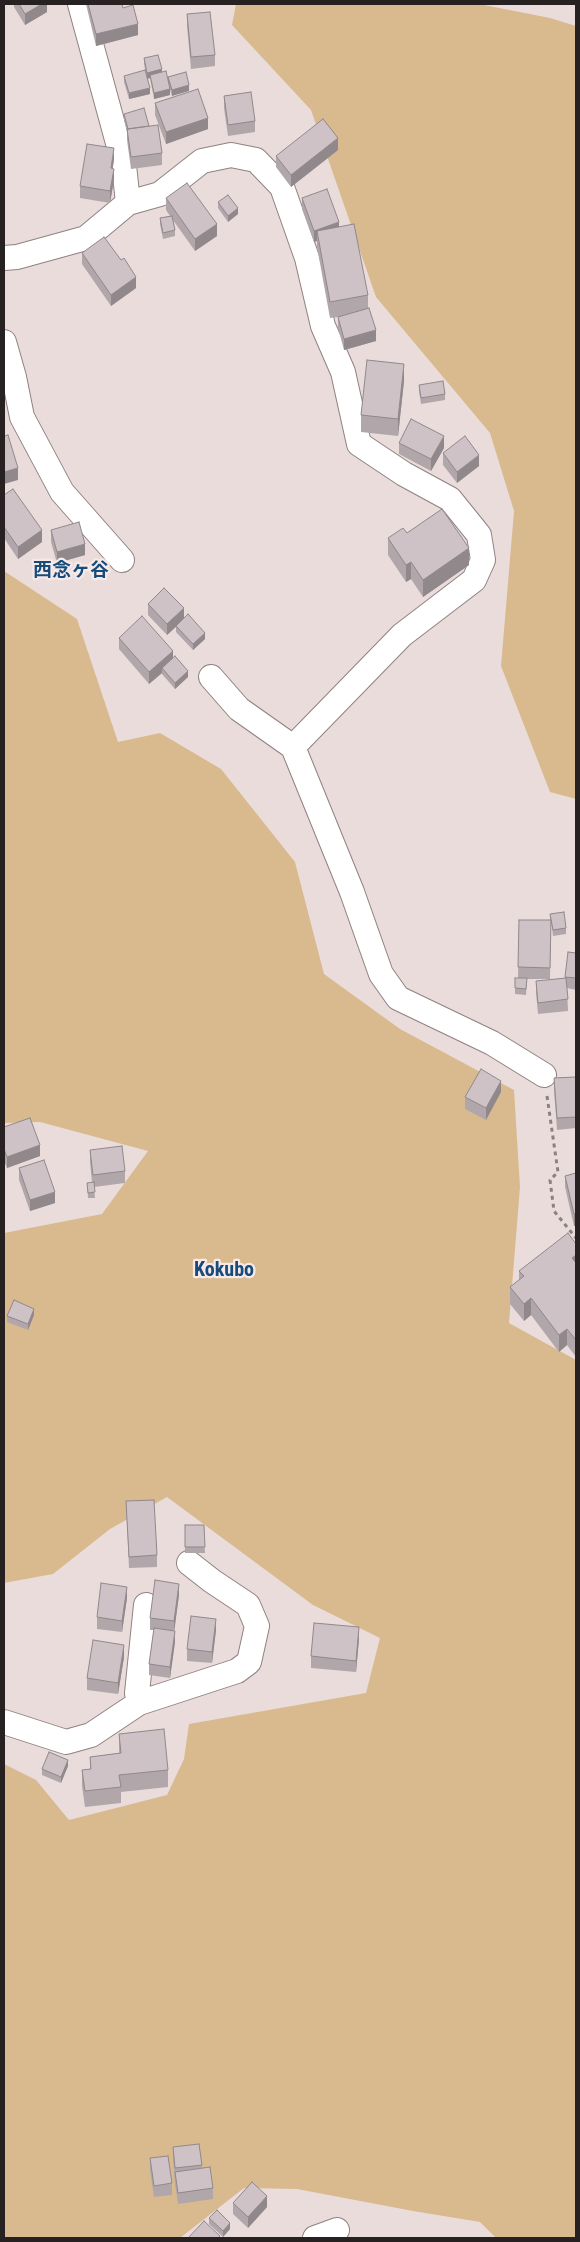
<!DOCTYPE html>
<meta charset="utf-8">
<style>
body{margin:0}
#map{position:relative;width:580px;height:2242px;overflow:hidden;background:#eadcdb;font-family:"Roboto Condensed",sans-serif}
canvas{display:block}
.frame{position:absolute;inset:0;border:5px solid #272221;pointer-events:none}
</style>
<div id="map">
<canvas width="580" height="2242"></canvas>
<div class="frame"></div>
</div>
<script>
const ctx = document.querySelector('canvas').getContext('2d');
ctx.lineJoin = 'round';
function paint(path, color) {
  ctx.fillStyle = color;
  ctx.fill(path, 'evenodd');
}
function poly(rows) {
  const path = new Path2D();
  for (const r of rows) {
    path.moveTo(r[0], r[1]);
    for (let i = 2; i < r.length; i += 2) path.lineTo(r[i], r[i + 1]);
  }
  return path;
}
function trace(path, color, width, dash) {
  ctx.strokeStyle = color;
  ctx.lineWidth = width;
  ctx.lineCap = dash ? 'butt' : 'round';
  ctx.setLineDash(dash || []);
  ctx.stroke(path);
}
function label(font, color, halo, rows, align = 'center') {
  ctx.font = font + ' "Roboto Condensed","Noto Sans JP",sans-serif';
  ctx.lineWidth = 4.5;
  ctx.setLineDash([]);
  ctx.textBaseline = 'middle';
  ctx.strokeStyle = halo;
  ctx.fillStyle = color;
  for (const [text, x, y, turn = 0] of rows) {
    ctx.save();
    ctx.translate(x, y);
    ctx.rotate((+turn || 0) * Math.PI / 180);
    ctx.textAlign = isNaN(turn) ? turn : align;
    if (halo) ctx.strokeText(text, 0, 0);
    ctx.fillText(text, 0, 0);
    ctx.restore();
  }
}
const green = poly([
 [236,4,479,4,550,18,576,26,576,799,550,792,501,666,514,511,490,433,376,297,311,110,232,25],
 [4,571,77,619,118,742,160,733,221,769,295,862,324,974,400,1029,514,1090,520,1187,509,1323,576,1360,576,2238,496,2238,480,2222,413,2211,297,2189,244,2188,180,2238,4,2238,4,1764,36,1780,69,1820,167,1795,184,1759,189,1724,366,1693,380,1638,313,1605,167,1497,110,1529,53,1574,4,1583,4,1233,102,1214,148,1151,40,1122,4,1123]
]);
const path = poly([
 [547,1096,558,1172,550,1180,554,1211,576,1238]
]);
const minor = poly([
 [128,203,160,194,202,161,231,155,256,160,282,187,307,258,323,326,343,372,359,444,404,474,450,499,479,535,483,560,474,580,402,635,293,747],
 [4,258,17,257,86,238,128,203,124,165,80,4],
 [4,342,14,377,22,417,62,492,122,560],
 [211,677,239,709,293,747,352,892,381,974,398,998,492,1043,544,1075],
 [139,1703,137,1693,146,1605],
 [4,1722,66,1742,91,1735,139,1703,237,1671,249,1662,257,1626,248,1605,212,1581,189,1563],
 [315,2238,337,2230]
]);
const wall = poly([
 [14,4,47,4,47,12,25,25,14,7],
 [86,4,122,4,123,8,138,35,96,46],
 [187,14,215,55,215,66,191,69,187,26],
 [144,58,162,72,168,81,168,77,186,72,172,96,170,90,170,95,154,99,150,78,147,79,150,94,129,99,124,82,124,76,147,78,144,64],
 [224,96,255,121,255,132,228,136,224,108],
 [155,103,208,129,166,144,155,115],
 [124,114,149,126,162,153,162,165,131,169,127,140,127,132,124,120],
 [338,150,291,187,276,167,276,156],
 [114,160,112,168,114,180,110,203,80,198,80,186],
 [166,198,217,236,195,251,173,220,175,230,175,236,163,239,160,224,160,218,170,216,166,210],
 [302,198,339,227,368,295,368,308,376,341,344,350,338,328,338,317,330,318,317,247,317,241,314,242,302,209],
 [218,202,238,214,228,222,218,208],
 [82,253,121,260,136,288,111,306,82,264],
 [404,381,398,436,361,432,361,415],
 [419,385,445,394,445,400,421,404,419,391],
 [399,443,444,448,431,471,399,454],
 [443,453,479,466,457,483,443,465],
 [4,495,42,542,18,559,4,538],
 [51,530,85,555,57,563,51,542],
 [407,533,469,565,423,597,411,579,406,582,388,555,388,538],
 [148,604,184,619,205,639,193,650,176,632,176,627,167,635,148,615],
 [119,638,173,658,188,677,175,689,162,674,162,673,149,684,119,649],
 [550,914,566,928,566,934,553,936,551,920,550,979,527,979,526,995,515,994,515,978,518,978,519,920,550,920],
 [568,952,576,953,576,990,567,988,568,1011,538,1014,536,993,536,981,565,978],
 [576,1077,576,1128,557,1130,554,1090,554,1078],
 [501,1092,486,1120,465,1109,465,1097],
 [4,1127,40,1156,7,1168,4,1161],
 [90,1150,125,1171,125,1183,94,1187,95,1198,88,1198,87,1183,92,1183,90,1162],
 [19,1168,55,1203,30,1211,19,1180],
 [576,1173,574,1226,565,1187,565,1176],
 [576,1244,576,1357,567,1345,559,1352,531,1315,524,1321,510,1304,510,1287,519,1280,519,1271],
 [34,1315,28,1330,7,1322,7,1316],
 [126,1501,157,1555,157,1567,129,1568],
 [185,1525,204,1525,205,1553,185,1553],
 [179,1595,174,1631,175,1642,170,1678,149,1675,149,1664,154,1630,150,1630,150,1618],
 [127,1598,122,1632,97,1629,97,1617],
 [216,1630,212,1663,187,1661,187,1649],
 [359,1639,356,1672,311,1668,311,1656],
 [124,1657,118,1694,87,1690,87,1678],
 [119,1734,168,1770,168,1787,121,1792,121,1803,85,1807,82,1786,82,1770,90,1769,90,1757,119,1753],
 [68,1766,61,1783,42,1775,42,1769],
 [173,2147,202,2165,202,2168,213,2188,213,2199,178,2204,175,2184,173,2159],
 [150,2158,172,2183,172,2195,154,2197,150,2170],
 [233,2203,267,2207,248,2228,233,2214],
 [209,2218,230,2229,223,2237,209,2224]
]);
const shadedWall = poly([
 [42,4,47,4,47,12,25,25,25,14],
 [138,24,138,35,96,46,96,34],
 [162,69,162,75,150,75,150,78,147,79,147,73],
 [189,85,189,91,172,96,172,90],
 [150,88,150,94,129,99,129,93],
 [170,89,170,95,154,99,154,93],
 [208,118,208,129,166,144,166,132],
 [338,138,338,150,291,187,291,175],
 [114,148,114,160,111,180,111,168],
 [114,169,114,180,110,203,110,191],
 [238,208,238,214,228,222,228,216],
 [339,222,339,233,317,231,317,241,314,242,314,231],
 [217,224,217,236,195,251,195,239],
 [136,277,136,288,111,306,111,295],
 [376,330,376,341,344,350,344,339],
 [404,364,404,381,398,436,398,419],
 [444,436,444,448,431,471,431,459],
 [479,455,479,466,457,483,457,472],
 [18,468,18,480,4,484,4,472],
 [42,530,42,542,18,559,18,547],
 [85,544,85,555,57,563,57,552],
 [469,548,469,565,423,597,423,580],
 [411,562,411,579,406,582,406,565],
 [184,608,184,619,167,635,167,624],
 [205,633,205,639,193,650,193,644],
 [173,651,173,662,162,668,162,673,149,684,149,672],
 [188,671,188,677,175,689,175,683],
 [501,1081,501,1092,486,1120,486,1108],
 [40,1145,40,1156,7,1168,7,1157],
 [55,1192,55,1203,30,1211,30,1200],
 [574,1214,576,1214,576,1226,574,1226],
 [576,1255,576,1271,572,1258],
 [531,1298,531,1315,524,1321,524,1304],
 [34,1309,34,1315,28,1330,28,1324],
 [567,1329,567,1345,559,1352,559,1335],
 [179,1584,179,1595,174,1633,174,1621],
 [127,1587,127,1598,122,1632,122,1621],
 [216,1619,216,1630,212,1663,212,1652],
 [359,1627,359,1639,356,1672,356,1661],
 [175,1631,175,1642,170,1678,170,1667],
 [124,1645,124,1657,118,1694,118,1683],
 [68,1760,68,1766,61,1783,61,1777],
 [267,2196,267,2207,248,2228,248,2217],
 [230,2223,230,2229,223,2237,223,2231]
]);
const building = poly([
 [19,4,42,4,25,14,19,4],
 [88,4,122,4,123,8,133,5,138,24,96,34,88,4],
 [210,12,215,55,191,57,187,14,210,12],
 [158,55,162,69,147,73,144,58,158,55],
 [145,70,150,88,129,93,124,76,145,70],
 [166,71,170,89,154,93,150,75,166,71],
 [186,72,189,85,172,90,168,77,186,72],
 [198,89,208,118,166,132,155,103,198,89],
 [251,92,255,121,228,125,224,96,251,92],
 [144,108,149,126,128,129,124,114,144,108],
 [323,119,338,138,291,175,276,156,323,119],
 [158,125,162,153,131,157,127,129,158,125],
 [87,144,114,148,111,168,114,169,110,191,80,186,87,144],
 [187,183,217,224,195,239,166,198,187,183],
 [327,189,339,222,314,231,302,198,327,189],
 [228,195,238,208,228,216,218,202,228,195],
 [172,216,175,230,163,233,160,218,172,216],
 [354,224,368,295,330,302,317,231,354,224],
 [104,237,121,260,124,258,136,277,111,295,82,253,104,237],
 [369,308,376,330,344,339,338,317,369,308],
 [367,360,404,364,398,419,361,415,367,360],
 [443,381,445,394,421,398,419,385,443,381],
 [411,419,444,436,431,459,399,443,411,419],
 [8,435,18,468,4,472,4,436,8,435],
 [465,436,479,455,457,472,443,453,465,436],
 [13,489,42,530,18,547,4,527,4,495,13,489],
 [442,509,469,548,423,580,411,562,406,565,388,538,403,528,407,533,442,509],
 [79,522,85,544,57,552,51,530,79,522],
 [164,588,184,608,167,624,148,604,164,588],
 [188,614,205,633,193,644,176,626,188,614],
 [142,616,173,651,149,672,119,638,142,616],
 [175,656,188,671,175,683,162,668,175,656],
 [564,912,566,928,553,930,550,914,564,912],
 [519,920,551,920,550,968,518,967,519,920],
 [568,952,576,953,576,978,565,977,568,952],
 [515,978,527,978,526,989,515,988,515,978],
 [566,978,568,999,538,1003,536,981,566,978],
 [481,1069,501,1081,486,1108,465,1097,481,1069],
 [576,1077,576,1117,557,1118,554,1078,576,1077],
 [30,1118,40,1145,7,1157,4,1149,4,1127,30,1118],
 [122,1146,125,1171,93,1175,90,1150,122,1146],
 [44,1160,55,1192,30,1200,19,1168,44,1160],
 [576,1173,576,1214,574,1214,565,1176,576,1173],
 [94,1182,95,1192,88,1193,87,1183,94,1182],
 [568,1233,576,1244,576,1255,572,1258,576,1263,576,1340,567,1329,559,1335,531,1298,524,1304,510,1287,524,1276,519,1271,568,1233],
 [14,1300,34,1309,28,1324,7,1316,14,1300],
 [154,1500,157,1555,129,1557,126,1501,154,1500],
 [185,1525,204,1525,205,1547,185,1547,185,1525],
 [155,1580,179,1584,174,1621,150,1618,155,1580],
 [101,1583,127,1587,122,1621,97,1617,101,1583],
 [191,1616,216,1619,212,1652,187,1649,191,1616],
 [314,1623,359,1627,356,1661,311,1656,314,1623],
 [154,1628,175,1631,170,1667,149,1664,154,1628],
 [93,1640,124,1645,118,1683,87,1678,93,1640],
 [164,1729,168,1770,119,1775,121,1787,85,1791,82,1770,91,1769,90,1757,121,1753,119,1734,164,1729],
 [49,1752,68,1760,61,1777,42,1769,49,1752],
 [199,2144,202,2165,175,2168,173,2147,199,2144],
 [168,2156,172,2183,154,2186,150,2158,168,2156],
 [210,2167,213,2188,178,2193,175,2172,210,2167],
 [252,2182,267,2196,248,2217,233,2203,252,2182],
 [217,2210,230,2223,223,2231,209,2218,217,2210],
 [204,2221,220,2236,218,2238,188,2238,204,2221]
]);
const neighbourhoodNames = [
 ["西念ヶ谷",71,571]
];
const quarterNames = [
 ["Kokubo",224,1271]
];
paint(green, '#d8ba8e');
trace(minor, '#8f8281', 26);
trace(path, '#8b8180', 3, [4, 4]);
trace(minor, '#fff', 24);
paint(wall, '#b1a7aa');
paint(shadedWall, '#90888b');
paint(building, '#cec2c6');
trace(building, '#90888b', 1);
label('bold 19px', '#164b7c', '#f7e9e8', neighbourhoodNames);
label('bold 20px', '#164b7c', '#f7e9e8', quarterNames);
</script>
